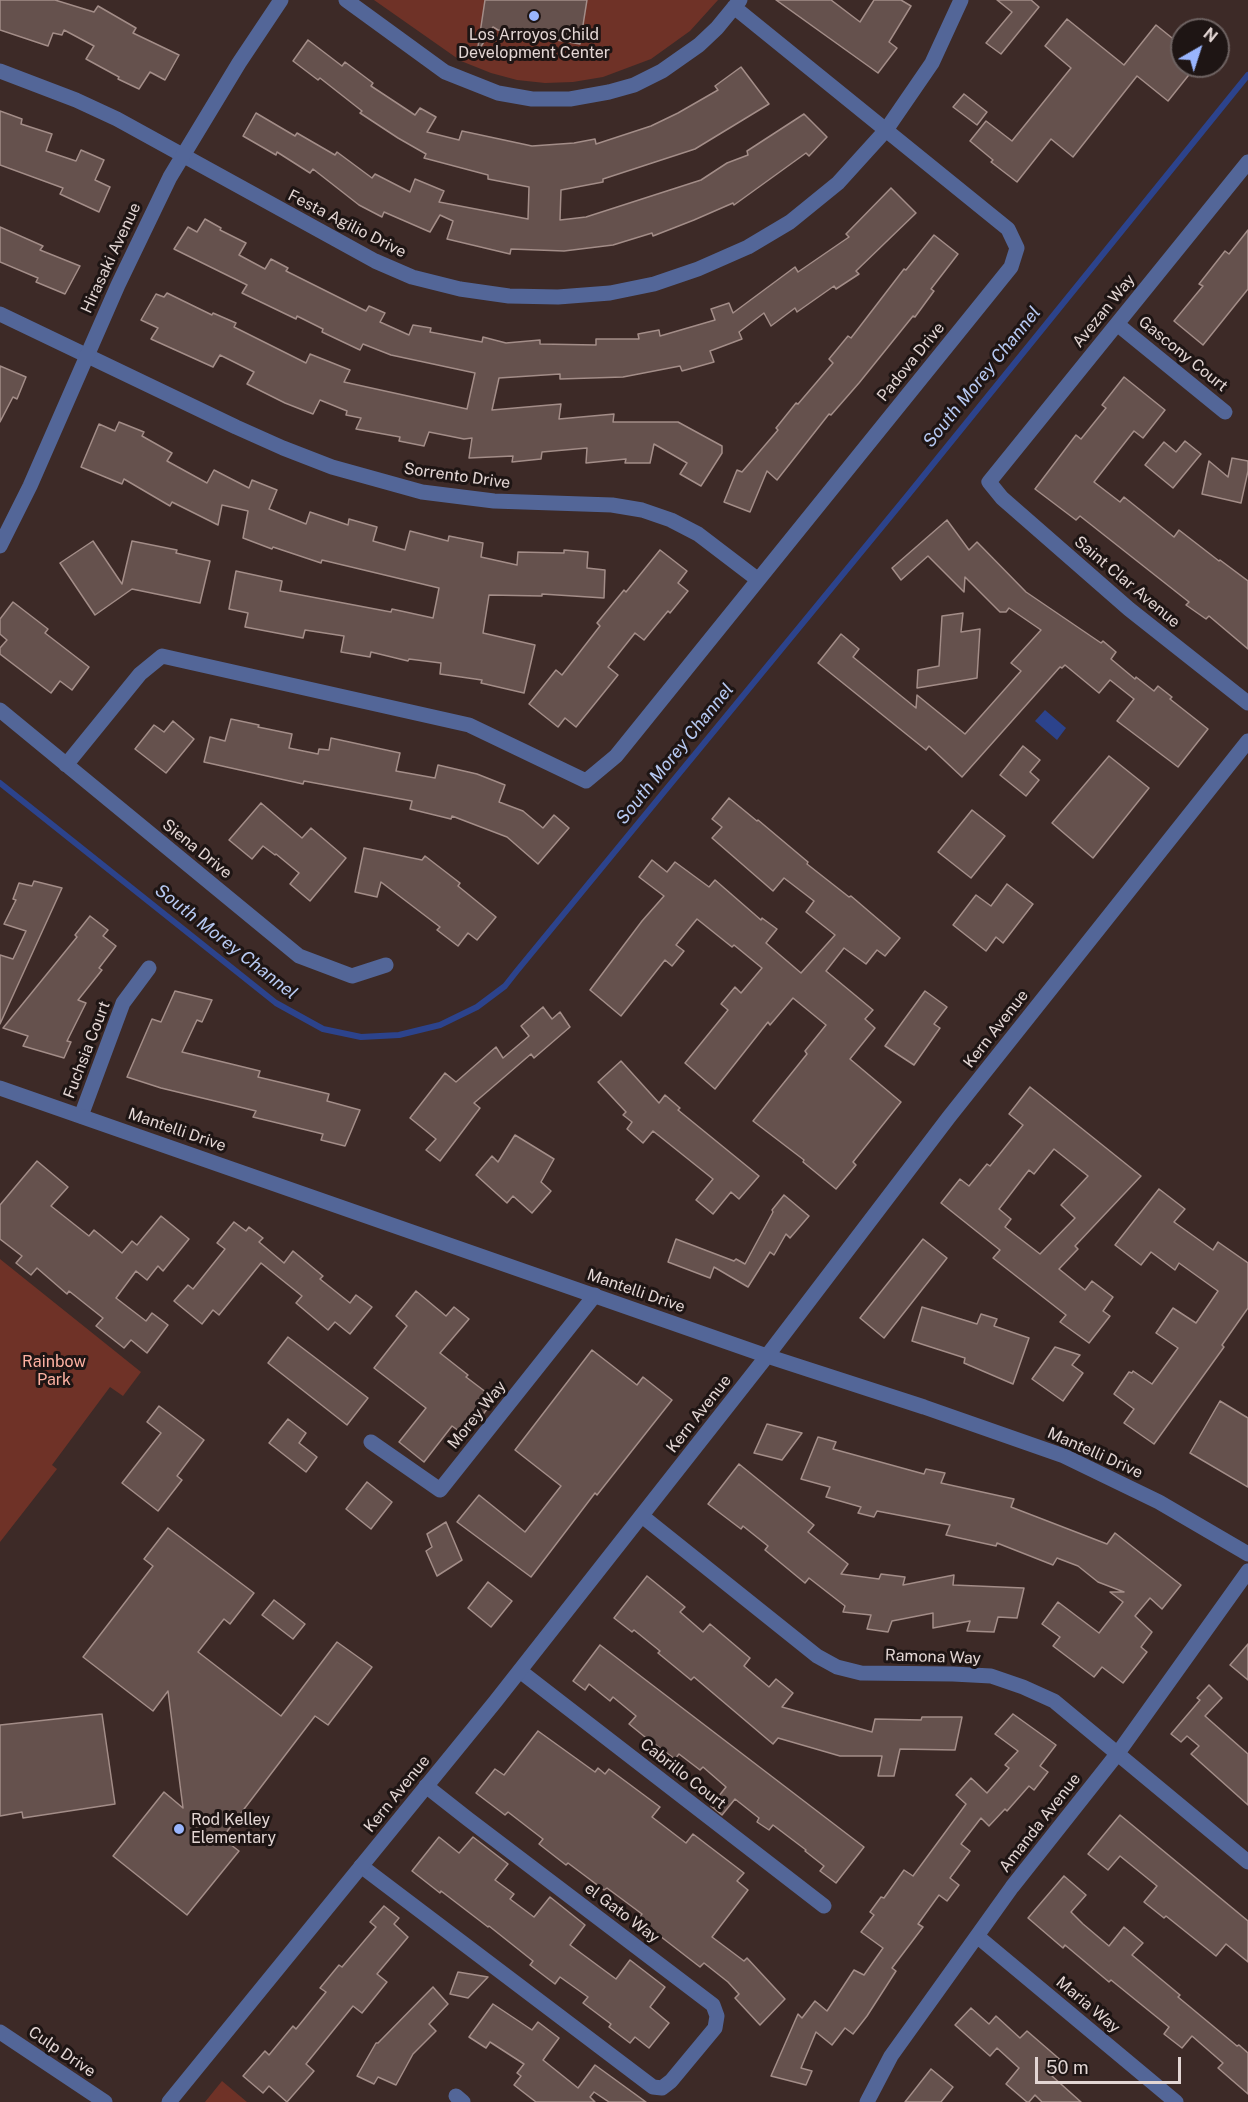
<!DOCTYPE html>
<style>
body{margin:0}
#map{position:relative;width:1248px;height:2102px;overflow:hidden;background:#3d2a27;font-family:"Public Sans",sans-serif}
canvas{display:block}
.north{position:absolute;left:1170px;top:18px;width:60px;height:60px;box-sizing:border-box;background:#1e1514;border:2px solid #6d6261;border-radius:50%;rotate:39deg;font-size:16px;font-weight:700;line-height:24px;text-align:center;color:#e3d6d4}
.north::after{content:'';display:block;margin:auto;width:21px;height:27px;background:#99b5fd;clip-path:polygon(50% 0,100% 100%,50% 72%,0 100%)}
.scale{position:absolute;left:1035px;top:2057px;width:146px;height:27px;box-sizing:border-box;border:3px solid #e3d6d4;border-top:0;padding-left:8px;font-size:18px;line-height:21px;white-space:nowrap;color:#e3d6d4;-webkit-text-stroke:4px #1e1514;paint-order:stroke}
</style>
<div id="map">
<canvas width="1248" height="2102"></canvas>
<div class="north">N</div>
<div class="scale">50 m</div>
</div>
<script>
const ctx = document.querySelector('canvas').getContext('2d');
ctx.lineJoin = 'round';
function paint(path, color) {
  ctx.fillStyle = color;
  ctx.fill(path, 'evenodd');
}
function poly(rows) {
  const path = new Path2D();
  for (const r of rows) {
    path.moveTo(r[0], r[1]);
    for (let i = 2; i < r.length; i += 2) path.lineTo(r[i], r[i + 1]);
  }
  return path;
}
function trace(path, color, width, dash) {
  ctx.strokeStyle = color;
  ctx.lineWidth = width;
  ctx.lineCap = dash ? 'butt' : 'round';
  ctx.setLineDash(dash || []);
  ctx.stroke(path);
}
function label(font, color, halo, rows, align = 'center') {
  ctx.font = font + ' "Public Sans",sans-serif';
  ctx.lineWidth = 6;
  ctx.setLineDash([]);
  ctx.textBaseline = 'middle';
  ctx.strokeStyle = halo;
  ctx.fillStyle = color;
  for (const [text, x, y, turn = 0] of rows) {
    ctx.save();
    ctx.translate(x, y);
    ctx.rotate((+turn || 0) * Math.PI / 180);
    ctx.textAlign = isNaN(turn) ? turn : align;
    if (halo) ctx.strokeText(text, 0, 0);
    ctx.fillText(text, 0, 0);
    ctx.restore();
  }
}
const green = poly([
 [374,0,718,0,690,31,651,59,603,77,573,82,545,83,517,80,491,73,461,61],
 [0,1259,141,1372,123,1396,110,1387,52,1465,57,1469,0,1542],
 [222,2081,247,2102,205,2102]
]);
const water = poly([
 [1045,710,1066,728,1057,740,1035,721]
]);
const stream = poly([
 [0,783,276,1003,323,1029,361,1037,399,1035,440,1025,477,1007,505,986,516,972,908,495,1248,75]
]);
const building = poly([
 [0,0,55,0,94,12,98,6,136,28,133,33,179,55,165,80,150,72,139,89,118,79,119,77,86,59,94,46,64,30,62,35,53,33,48,46,0,30,0,0],
 [485,0,587,0,580,44,498,30,493,27,477,53,485,0],
 [776,0,831,0,860,22,874,0,901,0,911,6,889,42,897,48,878,73,776,0],
 [997,0,1031,0,1039,7,1001,54,986,43,1012,12,997,0],
 [1067,19,1124,65,1156,25,1182,46,1182,66,1196,66,1168,101,1137,76,1073,157,1051,139,1017,182,991,162,993,160,970,141,986,121,1012,141,1071,68,1045,46,1067,19],
 [308,40,342,66,345,62,373,83,371,86,415,115,420,108,436,117,427,132,459,140,462,131,532,146,574,143,595,139,596,144,651,126,678,113,718,90,715,86,741,67,769,104,695,149,603,179,603,182,561,190,560,220,586,217,701,180,727,163,748,155,747,151,804,114,827,137,809,156,806,153,734,205,733,203,694,220,653,236,652,233,613,245,564,251,511,249,510,254,447,239,453,221,440,215,430,232,384,212,382,217,359,205,313,169,310,173,277,152,276,155,243,136,256,113,295,136,297,133,335,155,337,152,372,178,375,174,410,192,415,179,444,191,439,202,528,219,529,187,488,179,488,175,424,158,426,154,398,138,360,113,362,111,320,78,318,80,293,61,308,40],
 [964,94,987,112,977,125,953,107,964,94],
 [0,111,22,119,21,124,52,134,46,151,76,161,81,150,104,160,95,180,110,187,99,212,60,194,63,188,0,165,0,111],
 [891,188,916,213,856,271,859,274,836,289,834,286,797,312,795,308,771,326,764,313,739,332,742,339,710,351,714,362,682,371,680,366,623,377,560,379,560,374,499,378,492,410,561,404,559,419,614,414,613,422,678,422,722,446,722,453,701,486,680,474,687,463,654,444,650,463,625,463,626,459,586,463,587,448,542,452,541,459,512,462,513,456,469,458,472,438,464,439,429,432,424,446,399,441,400,437,356,429,361,418,346,415,347,411,320,400,313,414,285,403,247,384,254,372,220,355,213,367,151,339,158,328,141,320,156,294,164,297,167,293,212,315,213,313,236,323,234,327,306,363,310,354,350,370,344,382,467,409,475,373,391,355,363,344,360,350,322,332,323,329,297,316,296,319,242,293,247,285,174,249,188,227,197,232,205,219,221,228,220,230,246,243,239,255,265,269,271,259,288,268,286,271,366,311,369,306,385,313,380,322,409,335,413,325,431,328,430,332,482,342,483,337,506,343,540,340,540,344,596,345,596,339,639,339,638,334,659,330,660,336,715,320,711,309,729,303,733,313,795,267,798,272,849,237,846,234,891,188],
 [0,227,43,246,40,250,80,266,65,294,36,282,38,278,0,262,0,227],
 [1248,230,1248,289,1203,345,1174,321,1203,286,1199,284,1225,251,1229,254,1248,230],
 [934,235,958,254,931,289,934,291,915,317,913,316,859,383,831,415,829,414,777,480,767,471,750,512,724,502,737,470,742,472,778,430,776,428,796,403,798,404,833,363,829,359,848,336,851,338,904,269,906,270,934,235],
 [0,366,26,377,17,399,13,397,0,422,0,366],
 [1124,377,1165,410,1143,438,1134,431,1094,482,1120,502,1124,497,1174,537,1179,530,1219,561,1220,560,1248,581,1248,649,1209,616,1206,619,1186,605,1189,602,1080,516,1076,520,1035,489,1076,435,1081,439,1106,408,1102,405,1124,377],
 [119,422,144,432,142,436,172,453,167,461,207,483,214,470,249,488,252,480,277,490,269,509,306,524,310,512,348,525,349,519,377,527,373,541,405,550,410,531,448,541,449,536,483,543,481,557,517,565,518,552,564,553,564,550,588,552,587,568,605,570,604,598,542,594,542,596,489,595,483,633,535,645,524,693,481,683,482,680,440,674,441,663,409,659,408,661,371,652,370,657,341,652,344,636,305,630,303,638,245,627,248,613,229,609,236,571,282,581,280,591,391,612,392,609,433,618,439,588,322,560,321,563,273,547,272,549,243,538,248,511,222,505,218,525,172,502,170,506,124,479,122,484,81,467,99,424,115,431,119,422],
 [1185,441,1201,454,1173,488,1145,465,1164,442,1176,452,1185,441],
 [1232,458,1248,461,1248,471,1241,503,1202,494,1209,461,1228,477,1232,458],
 [947,520,969,550,977,542,1026,592,1101,643,1103,641,1116,652,1111,659,1135,679,1136,677,1154,691,1158,686,1172,697,1170,699,1208,729,1178,767,1117,721,1134,699,1110,680,1099,693,1065,665,1062,668,1060,667,962,777,929,746,926,750,818,663,841,634,859,649,853,657,916,708,917,695,965,734,1021,671,1011,663,1041,630,1009,608,1006,612,1000,612,965,577,964,592,928,556,901,580,892,568,947,520],
 [93,541,122,584,132,541,177,550,176,553,210,561,200,603,132,589,95,615,60,563,93,541],
 [660,550,687,571,678,583,688,591,670,613,668,611,644,640,635,633,608,667,618,675,576,727,565,718,558,727,529,704,556,670,562,675,600,626,597,623,624,590,626,592,660,550],
 [13,602,48,629,45,633,89,667,72,690,60,681,51,693,0,654,0,648,7,640,0,634,0,619,13,602],
 [963,613,961,632,980,629,977,678,917,688,918,670,939,666,942,616,963,613],
 [231,719,259,725,258,727,292,734,289,748,318,754,319,749,329,750,331,738,400,753,396,771,435,778,438,765,477,774,505,785,499,802,523,811,543,828,554,815,569,828,538,864,507,837,452,816,451,819,410,809,412,801,304,781,303,784,204,762,210,737,225,741,231,719],
 [173,721,194,739,166,773,135,749,154,725,164,732,173,721],
 [1023,746,1040,760,1030,772,1039,780,1026,796,1000,775,1023,746],
 [1109,756,1149,788,1093,858,1052,823,1109,756],
 [729,798,757,821,758,820,808,862,807,864,849,897,851,896,900,938,885,956,877,950,866,964,844,948,826,971,873,1010,865,1019,875,1028,850,1059,901,1102,853,1162,856,1165,836,1189,803,1162,804,1160,753,1121,807,1054,805,1051,826,1025,793,998,770,1025,768,1022,715,1089,685,1063,728,1010,721,1004,735,987,741,993,762,968,734,945,732,947,697,919,676,945,684,951,672,966,665,960,621,1016,590,990,642,921,664,896,639,877,652,860,667,872,675,862,709,887,715,880,761,920,762,918,777,929,766,943,801,973,835,935,806,912,814,901,784,878,773,891,712,838,722,827,712,819,729,798],
 [261,803,302,838,311,828,346,858,310,901,290,884,299,873,276,854,275,855,263,846,252,859,229,840,261,803],
 [972,810,1005,836,971,878,938,852,972,810],
 [364,848,422,860,425,856,460,883,458,886,496,917,477,940,468,933,458,946,437,930,440,927,381,882,377,897,355,892,364,848],
 [34,881,62,888,0,1024,0,955,13,959,26,931,4,924,16,900,13,899,19,883,32,886,34,881],
 [1007,884,1033,904,1003,943,996,937,986,951,953,925,976,895,991,906,1007,884],
 [90,916,108,930,103,936,116,946,99,968,102,970,78,1000,86,1003,67,1041,71,1042,64,1058,23,1046,28,1036,3,1028,77,937,75,935,90,916],
 [175,991,212,1000,202,1022,197,1020,182,1052,260,1071,258,1077,329,1094,327,1101,360,1110,345,1146,321,1140,323,1134,253,1117,256,1111,161,1088,127,1077,152,1019,161,1022,175,991],
 [925,991,947,1007,934,1024,940,1028,914,1065,885,1046,925,991],
 [543,1007,552,1019,560,1012,570,1027,534,1058,531,1054,474,1103,480,1108,440,1161,426,1150,436,1139,410,1118,445,1073,456,1082,496,1047,503,1058,529,1036,521,1026,543,1007],
 [621,1061,659,1103,665,1095,680,1108,678,1110,759,1176,739,1199,731,1192,713,1214,696,1200,713,1179,653,1131,643,1143,627,1129,632,1122,623,1115,626,1112,598,1082,621,1061],
 [1030,1087,1141,1176,1075,1246,1078,1249,1059,1269,1085,1290,1092,1281,1113,1297,1103,1311,1110,1316,1089,1343,1060,1322,1066,1315,993,1258,1000,1250,941,1203,960,1179,969,1186,987,1164,990,1166,1023,1125,1009,1114,1030,1087],
 [1054,1149,1088,1176,1061,1205,1075,1218,1040,1254,1005,1227,1011,1219,999,1209,1029,1170,1034,1174,1054,1149],
 [515,1135,554,1159,541,1182,551,1191,532,1213,513,1196,507,1203,476,1175,492,1156,498,1162,515,1135],
 [37,1161,68,1187,51,1206,89,1236,94,1230,122,1253,132,1241,137,1245,161,1216,189,1239,163,1271,158,1266,147,1280,136,1271,116,1298,146,1321,152,1313,168,1325,147,1353,131,1340,124,1348,96,1326,103,1318,69,1291,67,1294,37,1268,31,1275,16,1263,22,1256,0,1239,0,1205,37,1161],
 [1159,1189,1185,1209,1174,1222,1213,1250,1218,1242,1248,1263,1248,1308,1222,1345,1224,1347,1154,1444,1124,1423,1134,1409,1114,1394,1129,1372,1132,1373,1133,1371,1152,1384,1178,1348,1156,1333,1173,1308,1196,1323,1218,1291,1179,1263,1175,1270,1151,1252,1141,1265,1115,1245,1159,1189],
 [784,1195,809,1216,790,1238,786,1234,774,1255,770,1252,748,1287,714,1267,710,1278,668,1262,676,1239,734,1261,736,1259,745,1264,773,1212,772,1210,784,1195],
 [234,1222,246,1231,249,1227,263,1238,259,1242,284,1263,293,1251,323,1276,320,1279,350,1303,356,1295,372,1307,350,1334,335,1322,328,1330,296,1303,302,1296,261,1263,219,1315,213,1310,202,1324,174,1301,188,1285,193,1289,225,1249,217,1243,234,1222],
 [923,1239,947,1258,884,1338,860,1318,923,1239],
 [416,1291,446,1316,454,1307,469,1319,440,1353,468,1375,466,1377,495,1399,466,1436,452,1426,424,1462,399,1442,426,1408,374,1368,407,1326,396,1316,416,1291],
 [922,1307,977,1324,981,1314,997,1319,994,1326,1029,1338,1013,1384,964,1363,965,1358,912,1341,922,1307],
 [288,1337,368,1398,347,1425,268,1363,288,1337],
 [1055,1347,1080,1355,1072,1365,1083,1373,1063,1401,1032,1379,1055,1347],
 [592,1350,637,1385,643,1377,672,1400,597,1495,595,1493,531,1577,457,1522,479,1495,525,1532,561,1486,515,1450,592,1350],
 [1220,1401,1248,1418,1248,1487,1190,1453,1220,1401],
 [159,1406,204,1440,177,1476,182,1480,158,1511,122,1483,161,1433,147,1422,159,1406],
 [288,1419,306,1433,299,1443,317,1457,306,1472,269,1443,288,1419],
 [767,1424,802,1433,782,1460,754,1453,767,1424],
 [818,1437,836,1442,833,1449,924,1474,926,1469,945,1473,941,1483,1014,1499,1011,1507,1107,1544,1115,1533,1181,1585,1162,1609,1150,1598,1135,1616,1152,1632,1141,1647,1147,1652,1123,1683,1102,1667,1094,1677,1053,1646,1060,1637,1042,1624,1058,1602,1099,1633,1123,1602,1110,1592,1124,1592,1098,1582,1078,1566,1057,1558,1053,1565,997,1543,996,1546,946,1535,950,1525,877,1511,874,1517,858,1513,861,1507,826,1497,830,1487,801,1479,818,1437],
 [739,1464,814,1525,808,1532,848,1564,841,1574,879,1579,881,1574,905,1577,903,1585,954,1575,953,1585,1024,1588,1017,1618,998,1617,994,1632,967,1631,970,1621,933,1628,933,1613,892,1621,888,1632,867,1629,871,1615,843,1612,845,1606,809,1578,805,1583,765,1550,768,1546,743,1526,741,1529,708,1504,739,1464],
 [367,1482,392,1502,371,1529,346,1509,367,1482],
 [446,1522,462,1560,437,1576,426,1551,432,1547,427,1534,446,1522],
 [168,1528,254,1593,230,1624,224,1619,198,1652,281,1716,337,1642,372,1667,328,1725,315,1716,222,1838,239,1851,187,1915,113,1856,164,1792,183,1808,168,1691,153,1711,83,1657,153,1566,144,1559,168,1528],
 [647,1576,685,1607,680,1612,703,1632,710,1624,750,1658,744,1666,769,1687,776,1679,793,1693,782,1707,872,1732,875,1719,921,1720,922,1717,962,1717,955,1750,900,1749,894,1776,878,1776,882,1756,840,1756,778,1738,773,1744,694,1677,691,1680,658,1653,660,1651,634,1630,632,1632,614,1618,647,1576],
 [488,1582,512,1601,491,1627,468,1608,488,1582],
 [274,1600,305,1624,293,1639,262,1615,274,1600],
 [1248,1644,1248,1680,1230,1665,1248,1644],
 [600,1645,864,1847,836,1883,820,1871,824,1866,805,1851,806,1850,773,1825,769,1830,757,1822,759,1818,735,1799,722,1815,711,1806,726,1787,703,1767,700,1770,679,1754,675,1759,645,1737,629,1724,636,1716,613,1697,610,1701,589,1684,585,1690,573,1681,600,1645],
 [1209,1685,1222,1698,1205,1716,1248,1754,1248,1805,1191,1754,1199,1746,1187,1736,1181,1742,1171,1734,1200,1700,1197,1698,1209,1685],
 [102,1714,115,1804,23,1818,22,1812,0,1816,0,1725,102,1714],
 [1013,1714,1056,1745,1040,1766,1048,1772,1034,1790,1029,1786,1007,1811,1005,1809,989,1826,981,1818,961,1844,970,1851,950,1878,959,1885,947,1901,939,1895,918,1924,923,1927,892,1968,896,1971,867,2016,853,2034,845,2028,832,2045,816,2032,801,2068,812,2071,806,2085,771,2076,798,2014,802,2018,815,2001,827,2011,854,1970,864,1975,883,1948,861,1932,874,1915,870,1912,881,1897,884,1898,904,1870,913,1876,966,1804,956,1795,971,1778,987,1793,1009,1768,1005,1765,1018,1751,995,1734,1013,1714],
 [538,1731,595,1772,598,1768,605,1774,609,1769,660,1807,652,1817,686,1843,693,1834,744,1873,737,1881,748,1890,712,1937,744,1961,747,1958,785,1999,760,2025,735,1998,739,1994,728,1982,704,1963,700,1967,638,1919,642,1914,607,1888,604,1890,568,1863,566,1865,539,1844,543,1839,508,1812,505,1815,476,1793,495,1769,504,1775,538,1731],
 [1120,1815,1248,1921,1248,1962,1226,1944,1216,1956,1166,1916,1164,1918,1144,1902,1157,1886,1120,1856,1108,1870,1088,1854,1120,1815],
 [439,1837,459,1853,473,1837,508,1864,495,1880,514,1894,510,1899,534,1917,550,1897,585,1925,570,1945,616,1979,630,1960,665,1987,650,2007,669,2023,649,2048,635,2037,630,2043,609,2027,611,2024,583,2003,588,1997,560,1977,555,1984,530,1965,533,1961,489,1926,488,1927,441,1891,440,1893,412,1871,439,1837],
 [1064,1876,1086,1895,1071,1912,1083,1924,1109,1946,1124,1927,1143,1943,1132,1955,1180,1995,1178,1997,1237,2046,1239,2045,1248,2053,1248,2094,1218,2068,1223,2063,1192,2036,1182,2048,1164,2034,1169,2027,1111,1980,1109,1982,1065,1945,1063,1948,1028,1918,1064,1876],
 [384,1906,399,1918,394,1924,408,1937,377,1974,387,1982,362,2013,353,2006,306,2064,314,2071,287,2102,269,2086,263,2093,243,2076,265,2051,269,2055,293,2026,296,2029,326,1992,320,1988,339,1965,342,1967,376,1927,370,1922,384,1906],
 [458,1972,488,1977,468,1998,450,1994,458,1972],
 [433,1987,448,2004,429,2024,436,2031,413,2054,396,2085,378,2077,374,2084,357,2076,376,2043,378,2043,433,1987],
 [493,2004,532,2030,538,2022,559,2038,543,2060,578,2088,595,2065,646,2102,609,2102,594,2092,590,2097,595,2102,536,2102,514,2085,521,2076,517,2073,524,2064,490,2042,486,2048,469,2037,493,2004],
 [971,2008,989,2024,996,2016,1020,2038,1027,2031,1064,2063,1052,2076,1081,2102,1042,2102,1035,2095,1029,2102,1027,2102,1006,2084,1019,2068,997,2048,990,2056,955,2025,971,2008],
 [931,2069,953,2087,941,2102,905,2102,931,2069]
]);
const minor = poly([
 [346,0,445,72,498,93,532,99,570,99,609,92,634,85,662,71,699,45,717,28,740,0],
 [0,71,76,100,117,119,375,261,412,277,460,289,509,296,558,297,610,293,654,284,698,269,748,247,790,222,838,183,886,130,932,63,961,0],
 [1248,162,989,482,1002,498,1129,609,1248,703],
 [0,314,236,427,283,448,332,467,422,492,494,501,612,505,642,510,671,520,698,534,757,579],
 [1117,324,1225,412],
 [0,710,299,956,352,976,386,965],
 [66,765,140,674,162,656,469,725,586,781,616,756,1011,267,1017,248,1008,229,734,7],
 [81,1116,123,1003,149,968],
 [371,1442,440,1490,595,1295],
 [642,1516,817,1656,837,1667,861,1673,953,1674,991,1676,1023,1687,1054,1701,1248,1862],
 [520,1671,824,1906],
 [361,1866,653,2087,662,2088,671,2081,715,2028,717,2016,713,2005,468,1819,426,1786],
 [977,1936,1176,2102],
 [0,2032,105,2102],
 [456,2096,463,2102],
 [867,2102,891,2056,1012,1887,1118,1753,1248,1571]
]);
const tertiary = poly([
 [0,546,30,486,118,285,170,177,239,63,281,0],
 [0,1088,767,1356,924,1407,1064,1456,1159,1502,1248,1554],
 [169,2102,495,1702,767,1356,949,1117,1248,741]
]);
const markers = [
 [534,16,6,"#99b5fd"],
 [179,1829,6,"#99b5fd"]
];
const poiNames = [
 ["Los Arroyos Child",534,35],
 ["Development Center",534,53],
 ["Rod Kelley",191,1820,"left"],
 ["Elementary",191,1838,"left"]
];
const streetNames = [
 ["Festa Agilio Drive",347,224,27],
 ["Hirasaki Avenue",111,258,-65],
 ["Avezan Way",1104,311,-51],
 ["Gascony Court",1183,354,39],
 ["Padova Drive",911,362,-51],
 ["Sorrento Drive",457,476,8],
 ["Saint Clar Avenue",1127,582,40],
 ["Siena Drive",197,849,39],
 ["Kern Avenue",996,1029,-52],
 ["Fuchsia Court",87,1050,-69],
 ["Mantelli Drive",177,1130,19],
 ["Mantelli Drive",636,1291,19],
 ["Kern Avenue",699,1414,-52],
 ["Morey Way",477,1415,-51],
 ["Mantelli Drive",1095,1453,24],
 ["Ramona Way",933,1657,2],
 ["Cabrillo Court",683,1774,38],
 ["Kern Avenue",397,1794,-51],
 ["Amanda Avenue",1040,1823,-52],
 ["el Gato Way",622,1913,37],
 ["Maria Way",1088,2005,40],
 ["Culp Drive",62,2052,34]
];
const parkNames = [
 ["Rainbow",54,1362],
 ["Park",54,1380]
];
const waterNames = [
 ["South Morey Channel",982,377,-51],
 ["South Morey Channel",675,754,-51],
 ["South Morey Channel",226,942,38]
];
paint(green, '#6f3227');
paint(water, '#2c438c');
trace(stream, '#2c438c', 6);
paint(building, '#65514d');
trace(building, '#a38d88', 1.5);
trace(minor, '#536698', 15);
trace(tertiary, '#536698', 15);
for (const [x, y, r, color] of markers) {
  const dot = new Path2D();
  dot.arc(x, y, r, 0, 2 * Math.PI);
  ctx.fillStyle = color;
  ctx.fill(dot);
  trace(dot, '#1e1514', 2);
}
label('16px', '#e3d6d4', '#1e1514', poiNames);
label('16px', '#e3d6d4', '#1e1514', streetNames);
label('16px', '#fdb1a2', '#1e1514', parkNames);
label('italic 18px', '#b7c9f2', '#1e1514', waterNames);
</script>
